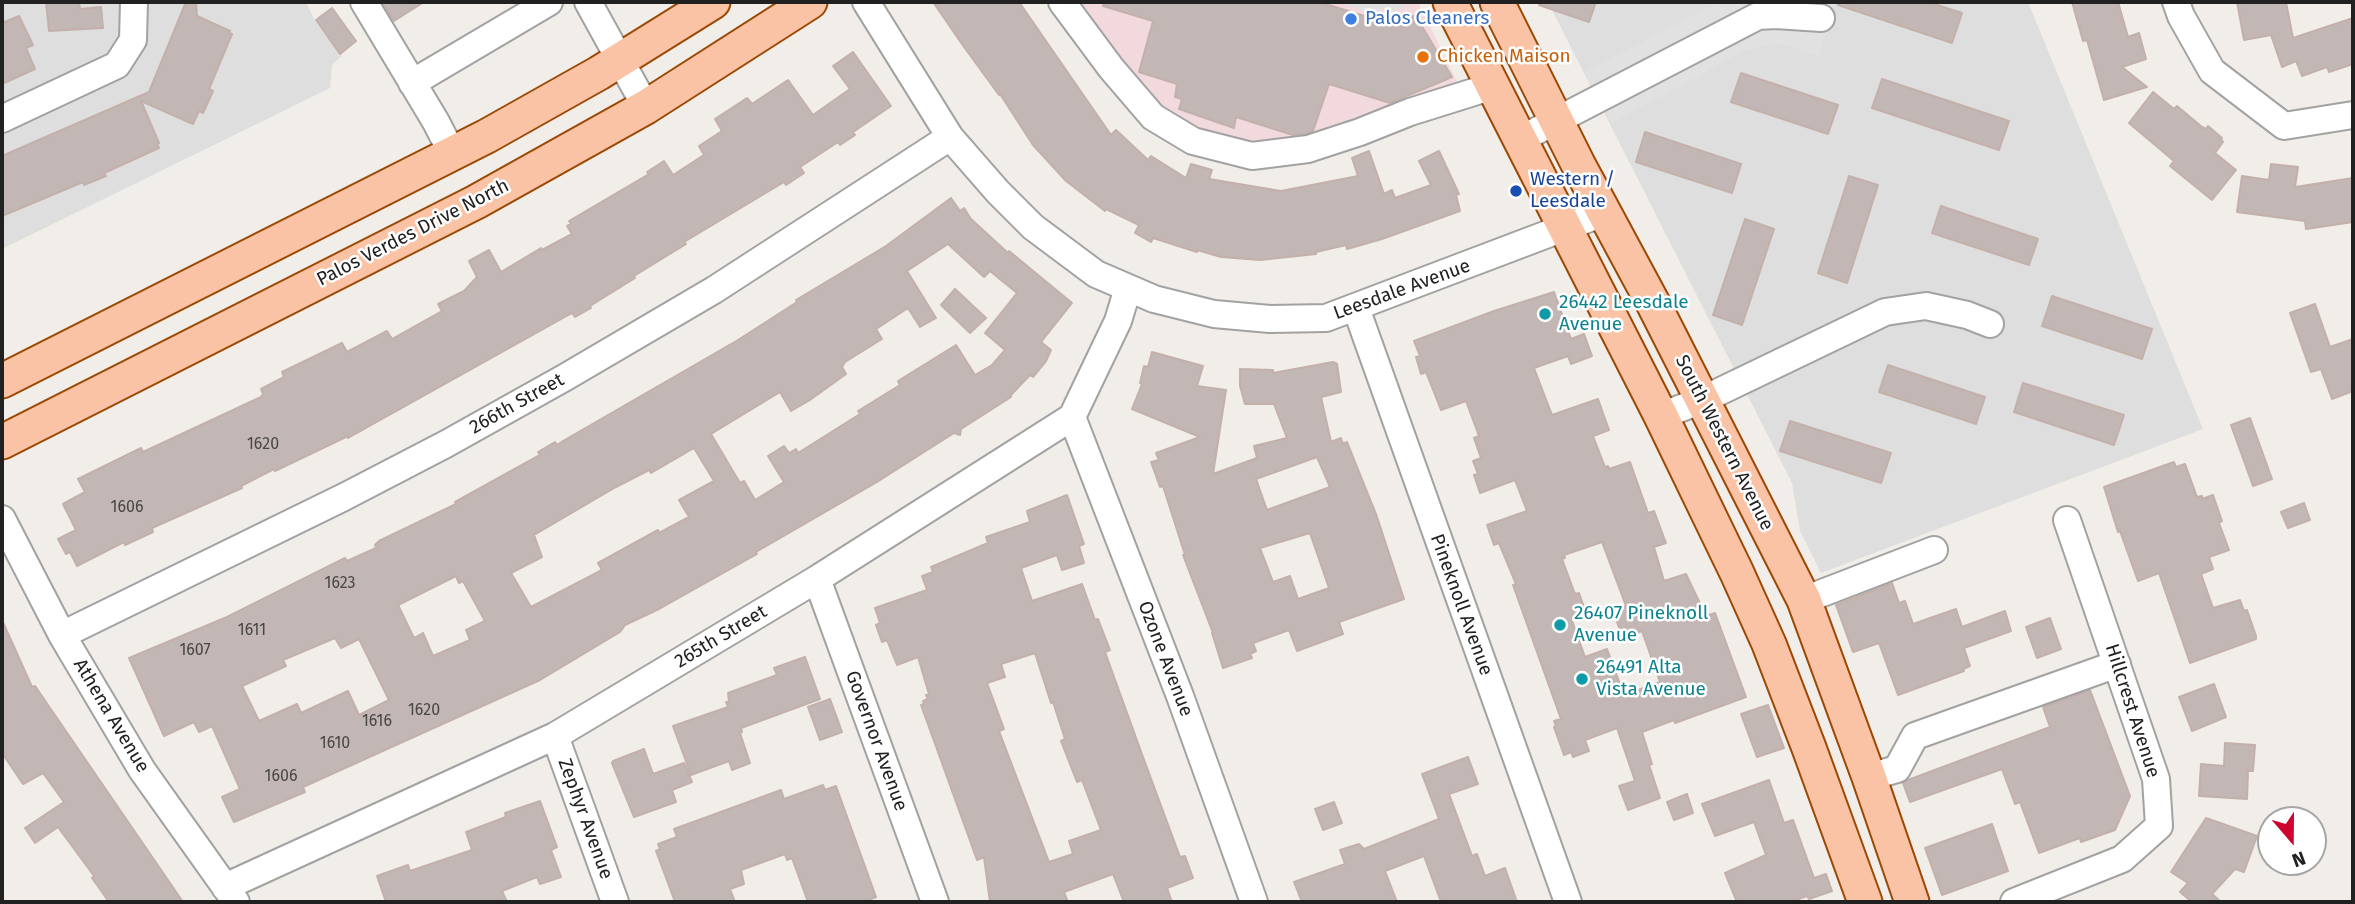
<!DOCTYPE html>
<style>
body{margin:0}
#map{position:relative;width:2355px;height:904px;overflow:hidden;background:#f1ede8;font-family:"Fira Sans",sans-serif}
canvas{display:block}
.frame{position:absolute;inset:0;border:4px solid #212121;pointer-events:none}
.north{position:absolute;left:2257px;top:806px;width:70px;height:70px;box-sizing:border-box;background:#fff;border:2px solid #a6a6a6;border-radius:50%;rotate:160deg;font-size:19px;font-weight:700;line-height:28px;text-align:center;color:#212121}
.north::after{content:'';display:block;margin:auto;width:24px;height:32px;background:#ce052f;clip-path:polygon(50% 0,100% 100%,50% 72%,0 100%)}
</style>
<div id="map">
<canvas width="2355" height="904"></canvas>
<div class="frame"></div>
<div class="north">N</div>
</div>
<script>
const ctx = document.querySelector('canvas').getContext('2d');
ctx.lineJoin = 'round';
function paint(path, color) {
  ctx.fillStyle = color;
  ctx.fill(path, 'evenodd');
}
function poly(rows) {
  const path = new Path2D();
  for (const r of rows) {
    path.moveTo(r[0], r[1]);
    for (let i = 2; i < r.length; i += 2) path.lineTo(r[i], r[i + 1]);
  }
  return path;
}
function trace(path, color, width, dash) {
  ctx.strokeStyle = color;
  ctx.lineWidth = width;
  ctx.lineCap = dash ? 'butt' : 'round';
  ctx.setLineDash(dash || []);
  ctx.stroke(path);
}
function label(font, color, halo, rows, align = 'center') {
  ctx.font = font + ' "Fira Sans",sans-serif';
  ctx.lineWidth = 5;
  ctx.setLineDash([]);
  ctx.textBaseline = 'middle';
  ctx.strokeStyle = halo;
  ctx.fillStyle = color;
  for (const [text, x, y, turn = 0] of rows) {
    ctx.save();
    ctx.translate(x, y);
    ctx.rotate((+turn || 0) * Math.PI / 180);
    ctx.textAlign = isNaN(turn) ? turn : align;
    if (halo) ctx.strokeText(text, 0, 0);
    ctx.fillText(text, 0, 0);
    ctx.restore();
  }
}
const residential = poly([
 [2,2,306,2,315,21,342,56,332,65,330,88,2,249],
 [1548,2,2028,2,2203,429,1821,573,1800,531,1792,483]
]);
const commercial = poly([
 [1053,2,1418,2,1466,100,1388,135,1309,160,1161,135,1133,114]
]);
const parking = poly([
 [1337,2,1400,2,1403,7,1389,14,1384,6,1381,16],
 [1720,2,1836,2,1819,56,1783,44,1764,45,1744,51,1612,123,1584,72]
]);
const building = poly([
 [46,2,79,2,80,9,101,7,103,28,49,31,46,2],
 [186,2,196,2,197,16,230,31,229,33,232,34,209,89,213,91,203,113,199,111,193,124,141,101,159,143,157,144,159,148,104,173,106,176,84,185,83,182,2,216,2,156,149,92,186,2],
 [382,2,424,2,394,21,382,2],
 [933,2,1019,2,1111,135,1116,130,1148,160,1151,156,1186,178,1191,164,1212,170,1209,179,1281,191,1358,176,1352,158,1369,151,1384,194,1392,190,1395,198,1431,185,1419,161,1439,151,1459,194,1456,195,1460,211,1382,239,1347,249,1346,245,1316,252,1316,254,1260,260,1221,257,1197,250,1197,252,1153,238,1151,242,1135,233,1139,225,1106,209,1105,211,1066,181,1033,145,1000,94,999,95,964,47,933,2],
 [1104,2,1319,2,1387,23,1409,14,1417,18,1452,77,1390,103,1329,84,1313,131,1305,134,1293,135,1236,117,1234,128,1179,109,1182,99,1175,97,1177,84,1139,72,1153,21,1103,6,1104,2],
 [1540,2,1596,2,1589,22,1539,5,1540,2],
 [1838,2,1928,2,1962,13,1952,43,1838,5,1838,2],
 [2072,2,2118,2,2128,37,2139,33,2146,59,2122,67,2147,87,2104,100,2087,40,2083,41,2072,2],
 [2237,2,2286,2,2293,38,2353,18,2353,64,2329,72,2327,67,2302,76,2296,61,2282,67,2271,35,2244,40,2237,2],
 [332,8,356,41,340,54,316,20,332,8],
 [19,16,33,45,26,48,35,69,2,84,2,23,19,16],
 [853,52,891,106,853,132,855,135,840,145,838,142,800,167,804,173,786,185,784,182,684,242,686,244,634,276,635,278,590,306,591,308,575,317,572,313,348,438,348,436,275,471,274,469,241,486,242,488,152,528,153,532,125,545,124,542,77,566,70,552,66,554,58,539,76,530,63,504,85,492,78,479,141,448,143,452,261,397,263,394,261,389,284,377,282,372,342,343,347,352,387,331,392,339,442,311,438,304,464,291,477,277,469,261,489,250,501,272,541,248,542,250,572,234,567,226,571,224,569,221,649,174,647,172,664,161,673,175,704,155,699,146,722,131,715,119,747,98,752,104,788,80,813,115,850,89,833,66,853,52],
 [1741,73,1838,105,1828,134,1731,102,1741,73],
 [1882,79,2009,121,1999,150,1872,108,1882,79],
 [2153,92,2174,109,2177,106,2202,127,2206,129,2208,126,2222,138,2221,140,2223,142,2215,153,2236,170,2212,200,2170,166,2174,161,2129,123,2153,92],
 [1645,132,1741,164,1732,193,1636,162,1645,132],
 [2271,164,2298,167,2295,187,2353,178,2353,222,2306,229,2305,221,2237,212,2242,176,2269,180,2271,164],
 [1849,176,1878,185,1847,283,1818,273,1849,176],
 [951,198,960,211,964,208,971,219,1008,253,1009,251,1072,303,1041,342,1051,350,1046,361,1033,377,1030,375,1010,396,1011,397,961,429,960,435,954,433,877,482,756,552,757,554,659,609,625,625,620,632,540,680,303,787,305,792,234,822,222,797,240,789,212,726,199,732,194,722,164,736,129,658,227,617,345,558,347,561,376,548,375,545,379,541,456,504,455,502,540,455,538,452,555,442,557,445,563,441,738,340,797,302,796,300,886,246,951,198],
 [948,244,984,277,990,271,1017,293,985,333,1005,350,992,365,975,375,956,345,898,381,900,385,858,411,860,414,798,453,796,449,789,453,784,446,768,456,784,482,755,500,744,481,740,483,711,434,780,392,791,411,810,400,846,374,842,367,845,362,882,339,876,329,908,308,920,327,936,318,907,271,948,244],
 [694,448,714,481,679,500,689,517,659,533,658,530,598,563,602,570,531,607,511,573,542,557,534,535,616,487,649,470,651,473,694,448],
 [456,576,459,583,463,581,485,621,466,630,470,640,433,656,423,633,414,638,398,605,456,576],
 [335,638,341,648,359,639,389,700,359,715,348,691,301,713,297,704,259,721,242,686,286,666,283,660,335,638],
 [1941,206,2038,239,2029,265,1932,233,1941,206],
 [1745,219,1774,229,1742,325,1713,315,1745,219],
 [955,289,986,318,970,333,941,305,955,289],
 [1554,292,1571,339,1584,334,1592,356,1571,364,1568,356,1534,368,1552,415,1598,399,1609,430,1593,436,1605,467,1608,466,1609,469,1630,462,1648,513,1654,511,1666,543,1654,547,1664,581,1686,574,1706,616,1715,613,1746,697,1675,723,1674,720,1642,732,1652,764,1649,765,1660,798,1628,810,1619,786,1635,781,1617,728,1585,740,1589,751,1573,757,1571,752,1564,755,1554,727,1556,726,1554,721,1561,719,1513,585,1516,584,1499,543,1494,545,1487,525,1527,511,1515,480,1480,493,1474,475,1478,474,1473,461,1481,458,1474,438,1479,436,1466,401,1441,410,1426,372,1421,374,1416,357,1420,356,1414,341,1494,311,1554,292],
 [1602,542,1626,606,1613,611,1623,638,1642,631,1660,682,1624,695,1607,649,1585,657,1571,618,1586,613,1579,593,1575,594,1562,559,1565,558,1564,555,1602,542],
 [2052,296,2152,329,2142,359,2042,326,2052,296],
 [2315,304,2330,347,2353,339,2353,391,2332,399,2321,369,2311,372,2290,313,2315,304],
 [1152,352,1203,366,1197,386,1226,390,1213,474,1257,458,1254,446,1287,438,1274,404,1245,404,1240,386,1240,369,1273,370,1273,373,1333,362,1337,364,1341,392,1321,397,1331,442,1341,438,1343,444,1347,442,1376,514,1404,599,1339,622,1343,634,1297,651,1289,630,1253,643,1256,651,1250,654,1252,658,1223,668,1212,633,1213,633,1183,555,1185,555,1163,486,1160,487,1151,462,1159,460,1156,453,1200,437,1132,409,1142,384,1140,383,1144,366,1148,367,1152,352],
 [1317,457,1330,487,1267,510,1256,479,1317,457],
 [1310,533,1329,588,1298,599,1290,576,1273,582,1260,548,1310,533],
 [1888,365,1985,397,1976,424,1879,392,1888,365],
 [2023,383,2124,415,2114,445,2014,412,2023,383],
 [2250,418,2272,479,2253,486,2231,425,2250,418],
 [1790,421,1891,453,1881,483,1780,451,1790,421],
 [2174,462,2176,467,2185,464,2197,497,2202,496,2202,499,2213,495,2222,521,2219,523,2229,550,2209,557,2213,569,2201,574,2213,608,2240,600,2244,611,2247,610,2256,636,2256,639,2190,663,2159,573,2138,581,2120,531,2118,532,2104,487,2174,462],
 [1067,495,1084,544,1079,546,1084,563,1062,570,1057,555,1021,568,1032,601,1082,584,1095,620,1098,619,1110,650,1105,652,1143,757,1180,857,1185,856,1193,878,1167,888,1172,902,1124,902,1113,874,1064,892,1068,902,990,902,984,857,977,860,921,705,924,704,923,701,928,699,926,695,929,694,918,657,897,665,887,640,882,642,876,625,880,623,875,608,927,590,922,576,933,572,931,567,988,543,986,537,1030,522,1027,511,1067,495],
 [1035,653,1051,703,1053,702,1065,739,1061,741,1077,782,1082,780,1101,830,1069,841,1073,854,1049,862,999,731,1004,729,987,683,1005,677,1001,664,1035,653],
 [2304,503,2310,520,2288,528,2281,512,2304,503],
 [1892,583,1899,603,1905,601,1913,624,1956,609,1962,627,2005,611,2011,631,1964,648,1970,666,1963,669,1964,671,1898,695,1879,643,1853,652,1836,605,1892,583],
 [2050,618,2061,649,2037,658,2026,627,2050,618],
 [2,620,32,687,35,686,183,902,109,902,92,878,94,876,58,827,35,843,25,828,64,802,43,773,23,784,2,753,2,620],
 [805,657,820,699,741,728,742,732,740,733,750,763,732,770,729,761,691,775,673,726,728,707,726,702,729,702,728,693,777,675,774,668,805,657],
 [2214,684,2226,717,2192,731,2179,697,2214,684],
 [2090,690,2130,796,2115,830,2081,842,2080,838,2039,853,2020,802,2015,804,2002,769,1910,802,1903,783,1908,780,2050,727,2043,707,2090,690],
 [830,699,842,732,820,740,808,707,830,699],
 [1768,705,1784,748,1757,757,1741,714,1768,705],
 [2225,743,2255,745,2253,771,2248,771,2247,799,2199,796,2201,764,2224,766,2225,743],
 [644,749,653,774,684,763,692,782,672,790,676,802,634,817,612,763,613,761,644,749],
 [1468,757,1478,784,1449,794,1472,856,1477,854,1485,876,1505,868,1517,902,1441,902,1424,856,1385,871,1397,902,1302,902,1294,882,1345,864,1340,850,1359,844,1364,849,1439,819,1422,774,1468,757],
 [1769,780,1784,823,1793,820,1814,878,1826,874,1832,891,1809,899,1807,896,1790,902,1737,902,1725,873,1766,855,1754,822,1715,836,1702,804,1769,780],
 [823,785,825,790,836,786,876,897,863,902,808,902,792,858,787,860,785,854,741,870,744,884,730,889,735,902,675,902,656,851,660,849,658,844,677,837,674,829,781,790,784,799,823,785],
 [1687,794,1693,813,1674,820,1667,802,1687,794],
 [540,801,557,847,551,850,561,877,540,884,537,877,502,891,507,902,386,902,377,876,408,865,410,871,472,850,466,832,506,817,505,813,540,801],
 [1334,802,1342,823,1323,830,1315,809,1334,802],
 [2206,818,2257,836,2244,872,2235,869,2212,894,2221,902,2192,902,2180,892,2188,883,2171,872,2206,818],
 [1992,824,2008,871,1942,895,1925,848,1992,824]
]);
const minor = poly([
 [364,2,436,122,452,153],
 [588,2,646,107],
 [866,2,950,137,998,192,1033,227,1096,274,1154,299,1214,314,1270,319,1326,318,1603,213],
 [1062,2,1111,68,1153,117,1193,141,1252,156,1308,149,1360,132,1410,112,1493,86],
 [2176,2,2181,16,2212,71,2284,126,2353,115],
 [412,83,549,2],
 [2,119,117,65,133,40,134,2],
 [1521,139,1758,16,1776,15,1821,18],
 [1356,308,1568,902],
 [1661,416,1702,400,1885,312,1926,306,1967,315,1990,324],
 [1072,417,1180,696,1254,902],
 [2,519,62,635,142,770,236,902],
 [817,579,935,902],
 [1804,600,1934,550],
 [62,635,344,497,446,444,564,378,714,290,950,137],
 [555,736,615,902],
 [1869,777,1897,769,1915,736,2117,664],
 [225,887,555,736,817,579,1072,417,1118,321,1128,288],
 [2014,902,2122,859,2159,826,2156,779,2067,520]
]);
const major = poly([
 [1450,2,1661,416,1737,573,1769,644,1809,748,1865,902],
 [1497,2,1578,164,1654,305,1804,600,1869,777,1912,902],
 [2,381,487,136,599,73,713,2],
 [2,442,476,202,646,107,810,2]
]);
const markers = [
 [1351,19,7,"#3f7fe0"],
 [1423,57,7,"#e8710a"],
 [1516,191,7,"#1a4fb4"],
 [1545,314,7,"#0f9aa8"],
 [1560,625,7,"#0f9aa8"],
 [1582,679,7,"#0f9aa8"]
];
const numberNames = [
 ["1620",263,445],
 ["1606",127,508],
 ["1623",340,584],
 ["1611",252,631],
 ["1607",195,651],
 ["1620",424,711],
 ["1616",377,722],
 ["1610",335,744],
 ["1606",281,777]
];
const shopNames = [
 ["Palos Cleaners",1365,19]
];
const foodNames = [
 ["Chicken Maison",1437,57]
];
const transitNames = [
 ["Western /",1530,180],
 ["Leesdale",1530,202]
];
const streetNames = [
 ["Palos Verdes Drive North",413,233,-27],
 ["Leesdale Avenue",1402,290,-20],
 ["266th Street",517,404,-29],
 ["South Western Avenue",1724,443,63],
 ["Pineknoll Avenue",1461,605,70],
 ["265th Street",721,637,-31],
 ["Ozone Avenue",1165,659,69],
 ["Hillcrest Avenue",2132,711,72],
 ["Athena Avenue",111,716,59],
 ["Governor Avenue",876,741,70],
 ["Zephyr Avenue",585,819,70]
];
const cultureNames = [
 ["26442 Leesdale",1559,303],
 ["Avenue",1559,325],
 ["26407 Pineknoll",1574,614],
 ["Avenue",1574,636],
 ["26491 Alta",1596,668],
 ["Vista Avenue",1596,690]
];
paint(residential, '#dfdedf');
paint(commercial, '#f1d9dd');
paint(parking, '#e1e1e1');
paint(building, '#c2b7b5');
trace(building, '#c3b0ab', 2);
trace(minor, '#a2a2a2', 30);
trace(major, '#9b4904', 37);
trace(minor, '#fff', 26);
trace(major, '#fac3a5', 33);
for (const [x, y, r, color] of markers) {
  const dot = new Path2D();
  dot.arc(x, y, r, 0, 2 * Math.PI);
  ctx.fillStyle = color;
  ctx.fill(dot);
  trace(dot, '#fff', 2.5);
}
label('16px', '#494646', null, numberNames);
label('19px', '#366cbe', '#fff', shopNames, 'left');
label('19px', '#c56008', '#fff', foodNames, 'left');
label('19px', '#164399', '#fff', transitNames, 'left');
label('19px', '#212121', '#fff', streetNames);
label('19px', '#0d838f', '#fff', cultureNames, 'left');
</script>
